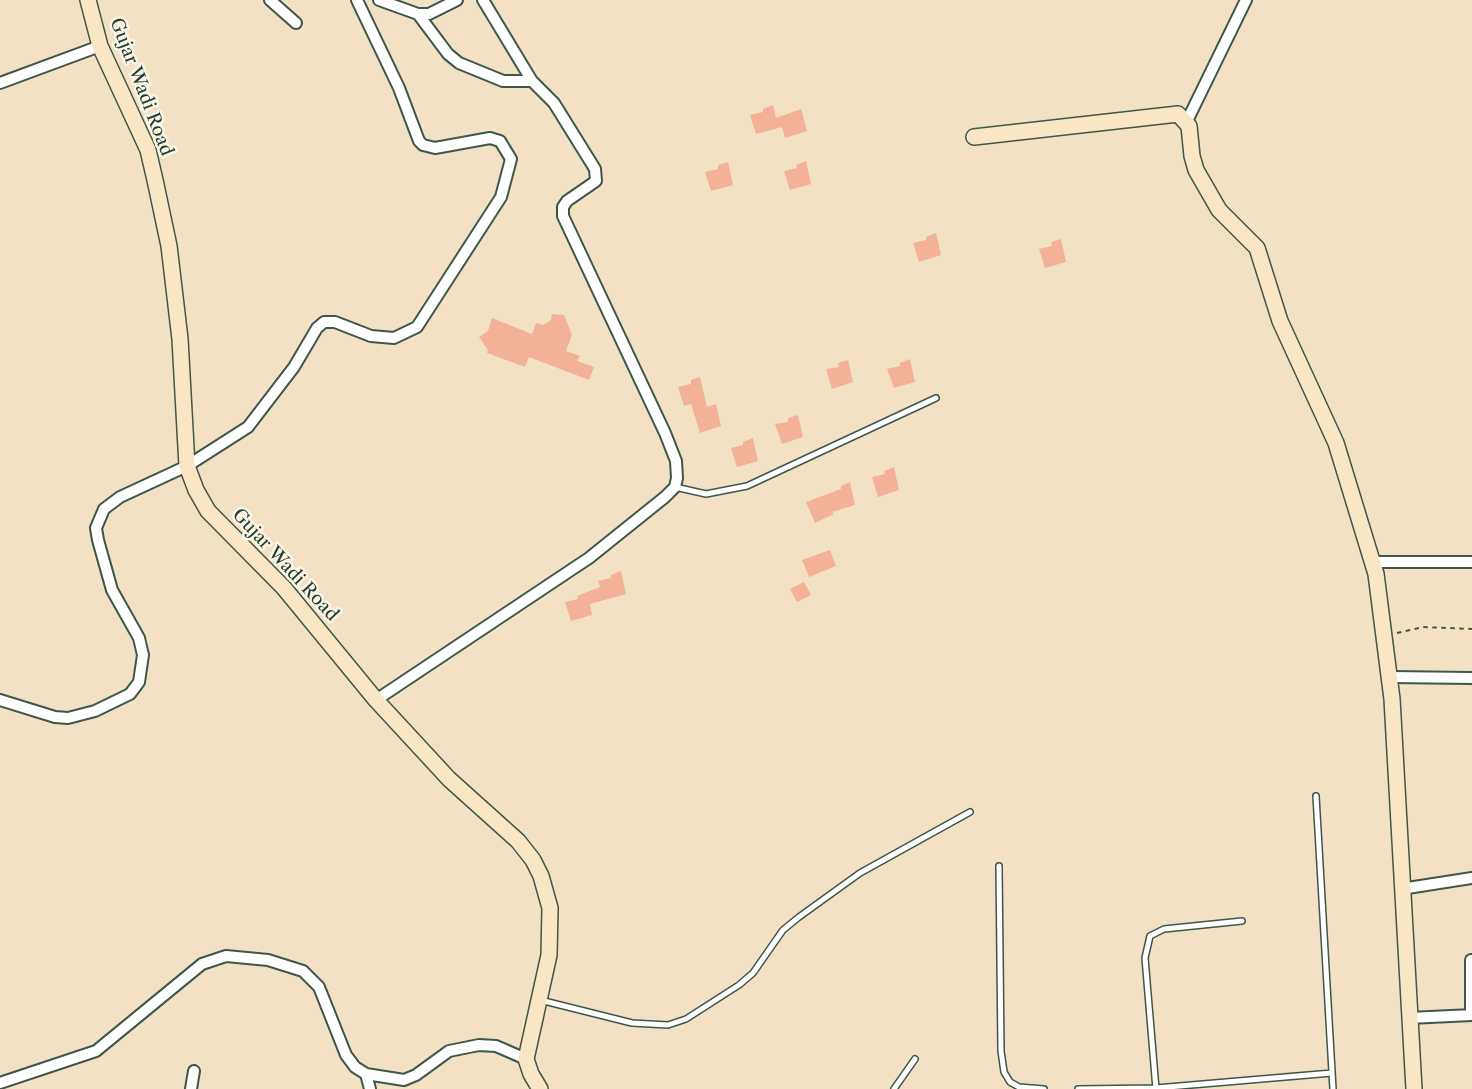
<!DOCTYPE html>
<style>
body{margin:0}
canvas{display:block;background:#f3e1c4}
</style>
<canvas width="1472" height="1089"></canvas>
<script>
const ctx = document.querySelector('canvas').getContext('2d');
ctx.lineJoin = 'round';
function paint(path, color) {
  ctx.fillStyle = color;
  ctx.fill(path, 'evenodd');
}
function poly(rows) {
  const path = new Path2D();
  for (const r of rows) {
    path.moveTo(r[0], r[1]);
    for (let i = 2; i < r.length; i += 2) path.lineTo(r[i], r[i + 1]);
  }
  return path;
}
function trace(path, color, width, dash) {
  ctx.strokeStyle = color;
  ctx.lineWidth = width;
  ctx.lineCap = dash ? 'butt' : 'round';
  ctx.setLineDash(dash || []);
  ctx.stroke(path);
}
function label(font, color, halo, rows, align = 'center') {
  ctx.font = font + ' "Libre Caslon Text",serif';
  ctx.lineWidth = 5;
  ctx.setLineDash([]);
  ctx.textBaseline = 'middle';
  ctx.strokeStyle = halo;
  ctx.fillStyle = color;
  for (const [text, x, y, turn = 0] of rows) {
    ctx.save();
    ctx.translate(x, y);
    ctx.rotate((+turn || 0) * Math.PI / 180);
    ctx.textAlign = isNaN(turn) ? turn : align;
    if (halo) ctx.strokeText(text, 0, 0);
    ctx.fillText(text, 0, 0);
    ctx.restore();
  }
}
const building = poly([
 [773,105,776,118,801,109,807,131,785,138,782,127,756,134,750,115,763,112,763,109],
 [806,161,811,184,790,190,784,171,797,168,796,165],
 [728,162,733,185,711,191,705,172,718,169,718,165],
 [936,233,941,255,919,262,913,243,926,240,926,237],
 [1061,239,1066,262,1045,268,1039,249,1052,246,1051,242],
 [552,314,564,315,572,335,566,351,580,356,577,361,594,367,589,380,529,357,525,367,487,353,488,350,479,337,488,331,492,318,532,334,536,323,543,325,551,320],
 [910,359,915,382,894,388,887,369,900,366,900,363],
 [848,360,853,382,832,389,826,369,839,367,838,363],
 [700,377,707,407,716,404,721,426,700,433,691,404,684,406,678,387,691,384,691,380],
 [798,415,803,437,782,444,775,424,788,422,788,418],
 [753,438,758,461,737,467,731,448,743,445,743,442],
 [894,467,899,490,878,497,872,477,885,474,884,471],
 [850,482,855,505,832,512,834,514,815,523,806,502,841,489,841,486],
 [830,550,836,566,809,577,802,560],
 [621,571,626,594,590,604,592,615,571,621,565,602,578,599,577,596,600,587,598,581,611,578,611,575],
 [804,582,811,595,797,602,790,589]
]);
const path = poly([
 [1397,633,1423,627,1472,629]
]);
const lane = poly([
 [675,487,706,494,747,486,936,398],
 [1316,796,1333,1089],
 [999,866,1001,1051,1004,1072,1010,1082,1019,1087,1044,1089],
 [540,1000,632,1023,668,1025,686,1019,739,985,753,973,783,930,799,917,860,873,970,812],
 [894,1089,915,1059],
 [1078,1089,1156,1088,1332,1073],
 [1156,1089,1145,958,1150,936,1164,929,1242,921]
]);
const street = poly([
 [270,0,296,23],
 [379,0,418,14,429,14,457,0],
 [418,14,448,54,459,63,503,81,532,81],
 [0,83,100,46],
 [1187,121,1246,0],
 [1372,562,1472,562],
 [1390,677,1472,678],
 [0,700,55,717,68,718,95,711,130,694,139,682,143,655,139,638,112,590,98,540,96,528,104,509,120,497,187,466,248,427,294,367,317,328,324,322,335,322,371,336,394,338,417,327,501,197,511,159,500,141,490,138,435,148,423,145,419,141,399,88,357,0],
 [376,700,589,558,665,497,675,487,677,478,676,461,665,433,563,216,563,207,567,201,596,181,595,169,554,103,532,81,483,0],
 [1401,889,1472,878],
 [1471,1015,1471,960],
 [1409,1018,1472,1015],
 [366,1074,370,1089],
 [0,1083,96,1051,202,964,226,956,268,960,303,971,319,987,346,1055,355,1067,366,1074,404,1080,416,1075,449,1051,479,1045,496,1046,526,1059],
 [191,1089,194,1071]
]);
const secondary = poly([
 [88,0,100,46,148,150,155,180,169,246,180,339,187,466,196,490,208,511,284,588,376,700,449,779,518,841,533,860,541,876,550,908,549,955,526,1059,531,1074,540,1089],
 [974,137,1178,114,1189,126,1192,156,1196,170,1219,210,1257,248,1280,321,1336,443,1376,574,1392,699,1414,1089]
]);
const streetNames = [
 ["Gujar Wadi Road",141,87,69],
 ["Gujar Wadi Road",285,565,47]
];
paint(building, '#f3b195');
trace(lane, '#3f564a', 8);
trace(street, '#3f564a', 14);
trace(secondary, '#3f564a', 18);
trace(path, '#3f564a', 2, [4.5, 4.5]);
trace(lane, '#fff', 5);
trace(street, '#fff', 10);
trace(secondary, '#f9e7c3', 15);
label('18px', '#1f3d34', '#fcf5e5', streetNames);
</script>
